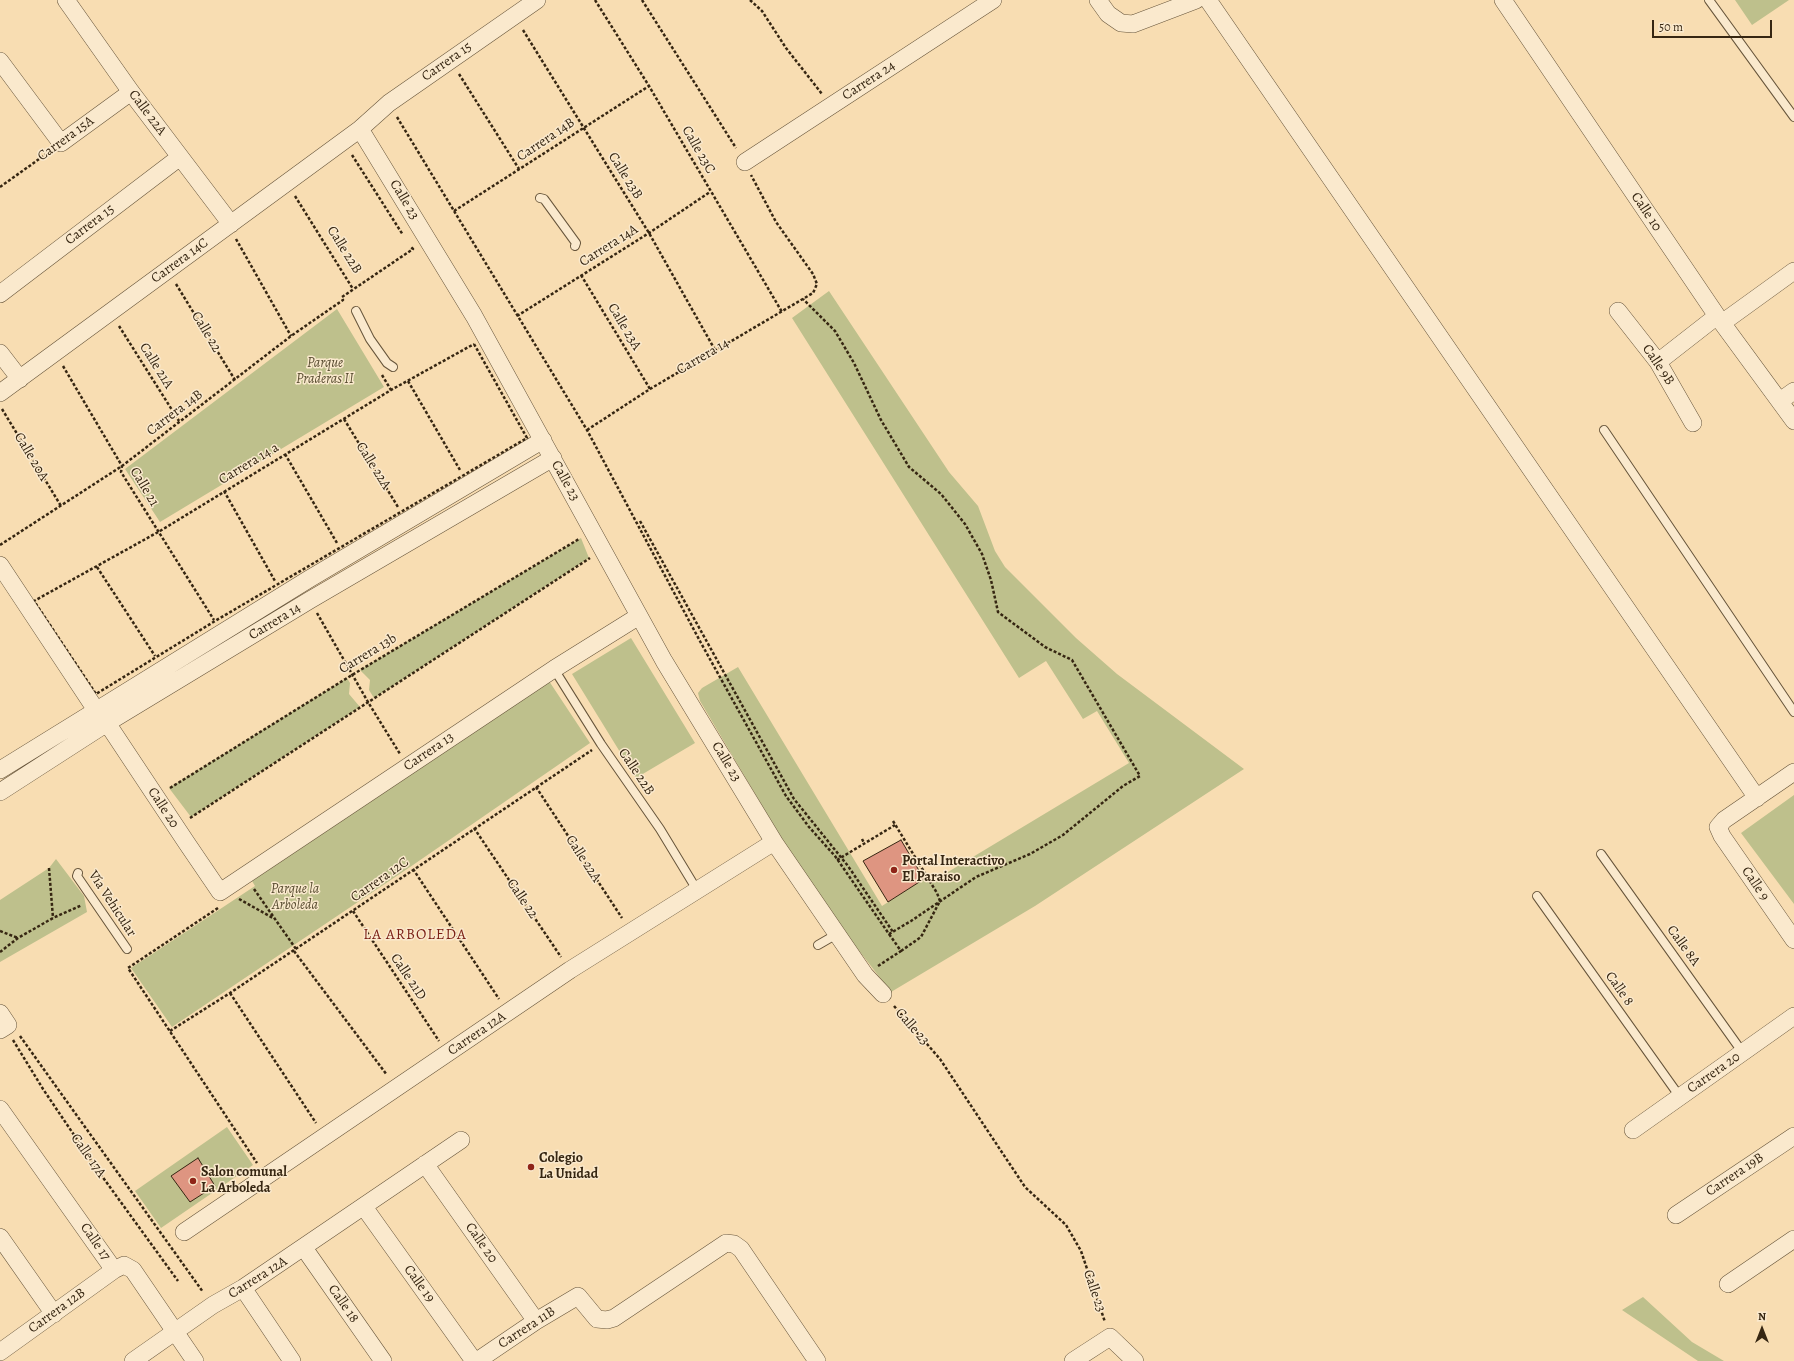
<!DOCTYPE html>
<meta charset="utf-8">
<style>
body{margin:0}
#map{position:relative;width:1794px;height:1361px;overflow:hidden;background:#f8ddb2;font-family:Alegreya,serif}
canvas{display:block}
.north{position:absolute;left:1742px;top:1309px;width:40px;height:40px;-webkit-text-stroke:3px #fae9cd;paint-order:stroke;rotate:0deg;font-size:11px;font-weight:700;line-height:16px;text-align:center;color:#362612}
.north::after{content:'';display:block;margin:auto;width:14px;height:18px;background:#362612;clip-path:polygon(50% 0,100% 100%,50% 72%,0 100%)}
.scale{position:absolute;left:1652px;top:20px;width:120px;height:18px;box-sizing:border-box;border:2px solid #362612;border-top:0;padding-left:5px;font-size:12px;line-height:14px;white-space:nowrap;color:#362612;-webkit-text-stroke:3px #fae9cd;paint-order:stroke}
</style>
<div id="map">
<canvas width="1794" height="1361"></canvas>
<div class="north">N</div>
<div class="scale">50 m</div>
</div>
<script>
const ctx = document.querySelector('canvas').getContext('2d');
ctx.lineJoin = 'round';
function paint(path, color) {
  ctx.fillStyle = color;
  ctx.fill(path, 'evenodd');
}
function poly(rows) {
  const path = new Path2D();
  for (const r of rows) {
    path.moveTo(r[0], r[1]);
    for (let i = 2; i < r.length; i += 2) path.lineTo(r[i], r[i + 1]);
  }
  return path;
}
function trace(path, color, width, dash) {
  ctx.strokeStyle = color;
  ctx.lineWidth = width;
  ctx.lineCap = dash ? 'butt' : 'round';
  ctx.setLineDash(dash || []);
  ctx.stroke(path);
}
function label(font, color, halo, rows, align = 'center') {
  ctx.font = font + ' Alegreya,serif';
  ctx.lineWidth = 3;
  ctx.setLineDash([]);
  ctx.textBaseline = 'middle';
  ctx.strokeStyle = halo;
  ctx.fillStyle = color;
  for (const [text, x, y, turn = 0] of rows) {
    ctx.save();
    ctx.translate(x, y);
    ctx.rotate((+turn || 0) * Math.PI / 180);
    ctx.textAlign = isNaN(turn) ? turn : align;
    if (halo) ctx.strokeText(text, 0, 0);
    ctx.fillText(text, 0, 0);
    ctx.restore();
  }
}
const green = poly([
 [1735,0,1789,0,1752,25],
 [829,291,949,472,978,506,995,551,1005,567,1076,638,1117,674,1244,769,1035,906,891,992,843,930,783,841,700,701,698,693,702,688,738,667,882,906,924,879,933,881,1129,763,1097,711,1083,719,1046,661,1019,678,792,318],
 [337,309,384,387,160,522,125,469],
 [581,538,589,558,374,698,369,690,370,680,360,670],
 [631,638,695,743,636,778,572,674],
 [347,678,350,683,349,694,360,707,191,817,169,788],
 [549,681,590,743,413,865,172,1027,131,968,255,886,252,881],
 [1794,795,1794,904,1741,833],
 [56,859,84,896,87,912,0,962,0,900,49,868],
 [227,1127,253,1165,161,1228,135,1191],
 [1643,1297,1692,1342,1724,1361,1698,1361,1622,1310]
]);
const building = poly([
 [901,840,924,879,888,902,863,861,901,840],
 [198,1158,215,1186,190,1202,171,1176,198,1158]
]);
const path = poly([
 [595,0,649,86,782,312],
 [642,0,736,148],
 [750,0,762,11,786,48,822,94],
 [523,30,649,233,715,350],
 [459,74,519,169],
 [397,117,587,430,701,643,786,796,809,827,835,856,889,934,911,921,976,877,1030,854,1063,835,1123,786,1140,776,1072,660,1045,647,998,612,991,580,982,554,965,524,941,494,909,467,881,420,854,363,835,331,803,299],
 [352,155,403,235],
 [0,187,49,152],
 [295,196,353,289],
 [454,211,649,86],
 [236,239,291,336],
 [581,275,650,389],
 [176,284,235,380],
 [517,316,649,233,710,192],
 [119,326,179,421],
 [474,344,527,438,215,621,96,694,34,601,160,531,391,390,474,344],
 [63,366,122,466,121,472,214,620],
 [382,375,391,390],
 [408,381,460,470],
 [2,409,61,506],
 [344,419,398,507],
 [587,430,650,389,813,293,817,284,813,274,776,222,751,175],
 [285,454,337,543],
 [224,491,275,581],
 [640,521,794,799,848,866,893,932],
 [0,545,122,466,291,336,343,300,342,297,413,249,411,247],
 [97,567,155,656],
 [317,613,368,702,400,754],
 [536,787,622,918],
 [170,788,352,675,579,539],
 [190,818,590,558],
 [893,821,937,893,940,901,921,937,901,951],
 [474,828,561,957],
 [862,839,864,843],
 [837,860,895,825],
 [49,868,53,918],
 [413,869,499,999],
 [254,889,296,949],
 [239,899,273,918],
 [218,908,128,968,257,1163],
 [353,911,439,1041],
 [0,931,18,938],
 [294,951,387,1075],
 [0,952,18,938,53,918,82,905],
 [878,966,901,951,889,934],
 [230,993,316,1123],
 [894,1006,940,1059,1025,1187,1066,1225,1081,1251,1105,1322],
 [170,1031,230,993,592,750],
 [20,1036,203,1292],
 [13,1040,43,1089,99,1172,178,1281]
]);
const service = poly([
 [1709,0,1794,117],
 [540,198,544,199,576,243,575,246],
 [356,311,370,339,387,363,393,367],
 [1604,430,1794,712],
 [554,669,601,744,660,829,697,890],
 [1601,854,1743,1053],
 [78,873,77,876,127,949],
 [1537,896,1680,1097],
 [818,945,837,934]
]);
const minor = poly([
 [66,0,131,92,231,224],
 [1098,0,1108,14,1121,23,1133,24,1196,0],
 [1208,0,1757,798],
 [1503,0,1717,316,1794,421],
 [0,61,61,143,131,92],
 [360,129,474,316,664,661,774,842,865,975,883,994],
 [745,162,993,0],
 [0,294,180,157],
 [1618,311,1658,362,1693,423],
 [1722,323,1794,271],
 [0,353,20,379],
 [1658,362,1717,316],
 [0,393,360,129,389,103,537,0],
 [1780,401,1794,391],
 [0,565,96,710],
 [107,723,186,842,220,892,554,669,639,616],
 [0,770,309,579,543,440],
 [1794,772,1724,820,1718,827,1722,836,1794,940],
 [0,792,107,723,310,600,553,458],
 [0,1013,8,1025,0,1030],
 [0,1109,114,1270],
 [1633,1130,1794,1016],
 [425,1164,536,1321],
 [364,1207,474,1361],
 [1676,1215,1794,1136],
 [184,1232,570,970,774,842],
 [0,1237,54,1314],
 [304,1248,383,1361],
 [1728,1284,1794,1239],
 [243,1288,292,1361],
 [0,1352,114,1270,124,1265,133,1270,195,1361],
 [133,1361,213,1305,243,1288,461,1140],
 [477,1361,536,1321,578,1296,597,1319,607,1320,614,1318,726,1243,734,1244,741,1249,817,1361],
 [1073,1361,1110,1337,1135,1361]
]);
const markers = [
 [894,870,4,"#8f2418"],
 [531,1167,4,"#8f2418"],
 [193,1181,4,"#8f2418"]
];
const streetNames = [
 ["Carrera 15",447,62,-35],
 ["Carrera 24",869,81,-33],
 ["Calle 22A",147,113,53],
 ["Carrera 15A",66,139,-36],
 ["Carrera 14B",546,140,-34],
 ["Calle 23C",698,150,60],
 ["Calle 23B",625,176,58],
 ["Calle 23",404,200,59],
 ["Calle 10",1646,212,56],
 ["Carrera 15",90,225,-37],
 ["Carrera 14A",609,246,-32],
 ["Calle 22B",344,250,58],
 ["Carrera 14C",180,261,-36],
 ["Calle 23A",624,327,59],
 ["Calle 22",206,332,59],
 ["Carrera 14",703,357,-30],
 ["Calle 9B",1658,365,56],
 ["Calle 21A",156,366,58],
 ["Carrera 14B",175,413,-37],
 ["Calle 20A",31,457,59],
 ["Carrera 14 a",249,464,-31],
 ["Calle 22A",373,466,58],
 ["Calle 23",565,481,61],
 ["Calle 21",144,487,59],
 ["Carrera 14",275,622,-31],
 ["Carrera 13b",368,654,-31],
 ["Carrera 13",429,752,-34],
 ["Calle 23",726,762,59],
 ["Calle 22B",636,772,56],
 ["Calle 20",163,808,57],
 ["Calle 22A",583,859,57],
 ["Carrera 12C",380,880,-35],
 ["Calle 9",1755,884,55],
 ["Calle 22",522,899,56],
 ["Vía Vehicular",112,904,57],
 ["Calle 8A",1683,946,54],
 ["Calle 21D",408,977,56],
 ["Calle 8",1619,989,55],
 ["Calle 23",912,1027,49],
 ["Carrera 12A",477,1034,-34],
 ["Carrera 20",1714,1073,-35],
 ["Calle 17A",88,1156,55],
 ["Carrera 19B",1735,1175,-34],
 ["Calle 17",95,1242,55],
 ["Calle 20",481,1243,55],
 ["Carrera 12A",258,1278,-32],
 ["Calle 19",419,1284,54],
 ["Calle 23",1094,1291,71],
 ["Calle 18",343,1304,55],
 ["Carrera 12B",57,1311,-36],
 ["Carrera 11B",527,1328,-33]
];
const parkNames = [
 ["Parque",325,364],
 ["Praderas II",325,380],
 ["Parque la",295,890],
 ["Arboleda",295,906]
];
const poiNames = [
 ["Portal Interactivo",902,862],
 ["El Paraiso",902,878],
 ["Colegio",539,1159],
 ["La Unidad",539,1175],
 ["Salon comunal",201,1173],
 ["La Arboleda",201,1189]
];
const neighbourhoodNames = [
 ["LA ARBOLEDA",415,935]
];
paint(green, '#bec08c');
paint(building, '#de9581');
trace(building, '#362612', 1);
trace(service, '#66543a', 10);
trace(minor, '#66543a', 18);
trace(path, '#362612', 2.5, [3, 2]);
trace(service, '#fae9cd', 8);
trace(minor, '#fae9cd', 17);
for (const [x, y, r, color] of markers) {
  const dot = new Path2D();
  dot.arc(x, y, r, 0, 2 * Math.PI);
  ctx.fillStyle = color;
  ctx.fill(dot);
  trace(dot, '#fae9cd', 1.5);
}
label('14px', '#362612', '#fae9cd', streetNames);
label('italic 14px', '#584c30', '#fae9cd', parkNames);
label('bold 14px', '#362612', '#fae9cd', poiNames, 'left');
ctx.letterSpacing = '1px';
label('15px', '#7a1f14', '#fae9cd', neighbourhoodNames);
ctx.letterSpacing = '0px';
</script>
